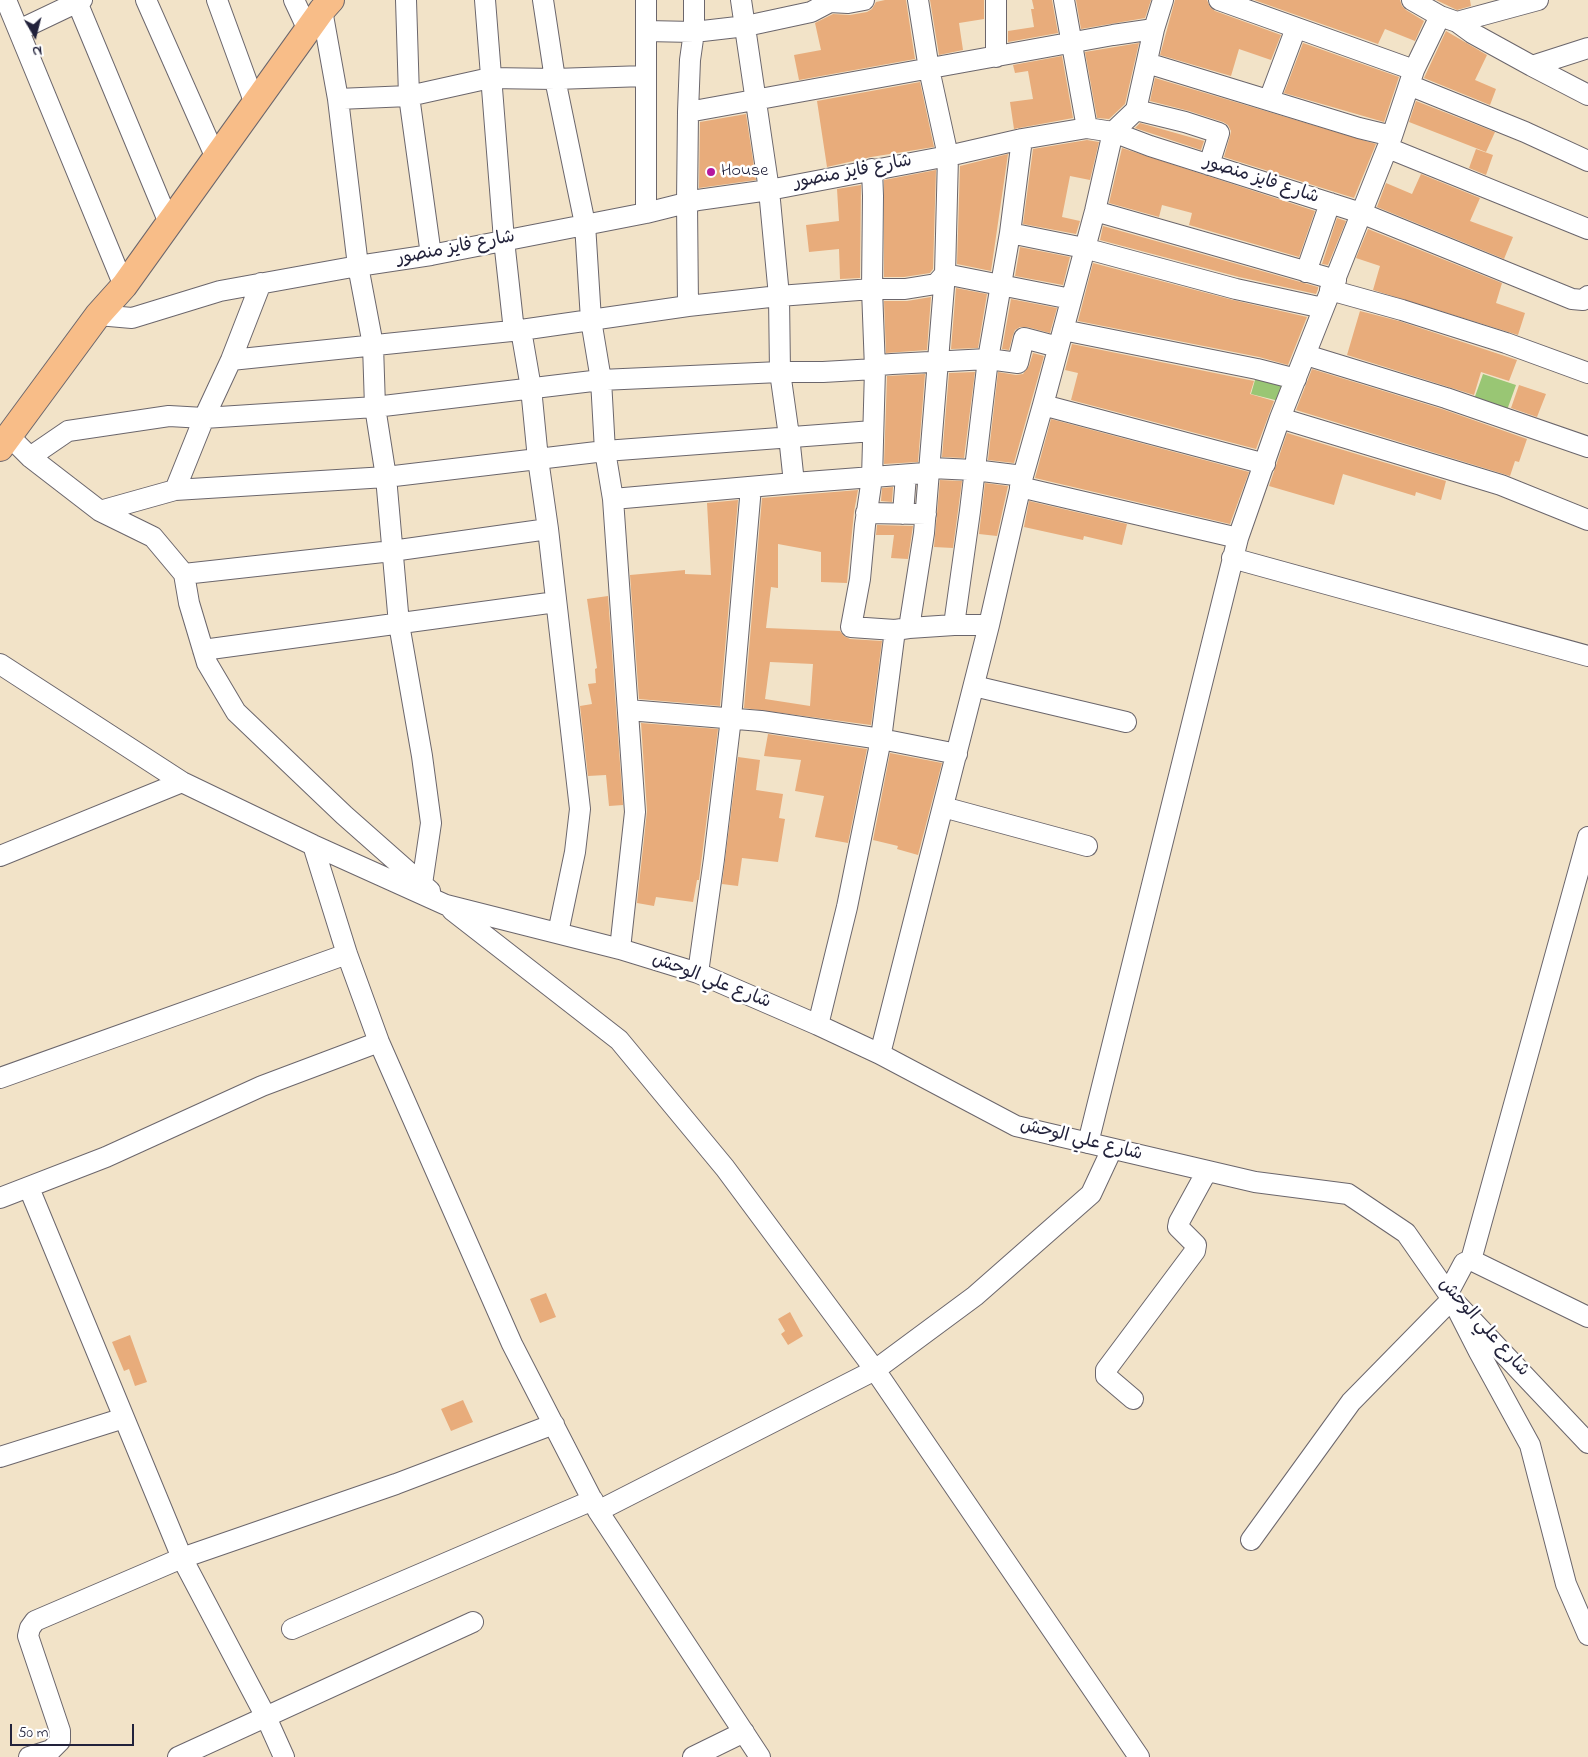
<!DOCTYPE html>
<meta charset="utf-8">
<style>
body{margin:0}
#map{position:relative;width:1588px;height:1757px;overflow:hidden;background:#f2e3c8;font-family:"Indie Flower",sans-serif}
canvas{display:block}
.north{position:absolute;left:10px;top:10px;width:50px;height:50px;-webkit-text-stroke:4px #fff;paint-order:stroke;rotate:172deg;font-size:14px;font-weight:700;line-height:20px;text-align:center;color:#22223b}
.north::after{content:'';display:block;margin:auto;width:18px;height:22px;background:#22223b;clip-path:polygon(50% 0,100% 100%,50% 72%,0 100%)}
.scale{position:absolute;left:10px;top:1724px;width:124px;height:22px;box-sizing:border-box;border:2px solid #22223b;border-top:0;padding-left:6px;font-size:15px;line-height:18px;white-space:nowrap;color:#22223b;-webkit-text-stroke:4px #fff;paint-order:stroke}
</style>
<div id="map">
<canvas width="1588" height="1757"></canvas>
<div class="north">N</div>
<div class="scale">50 m</div>
</div>
<script>
const ctx = document.querySelector('canvas').getContext('2d');
ctx.lineJoin = 'round';
function paint(path, color) {
  ctx.fillStyle = color;
  ctx.fill(path, 'evenodd');
}
function poly(rows) {
  const path = new Path2D();
  for (const r of rows) {
    path.moveTo(r[0], r[1]);
    for (let i = 2; i < r.length; i += 2) path.lineTo(r[i], r[i + 1]);
  }
  return path;
}
function trace(path, color, width, dash) {
  ctx.strokeStyle = color;
  ctx.lineWidth = width;
  ctx.lineCap = dash ? 'butt' : 'round';
  ctx.setLineDash(dash || []);
  ctx.stroke(path);
}
function label(font, color, halo, rows, align = 'center') {
  ctx.font = font + ' "Indie Flower","Playpen Sans Arabic",sans-serif';
  ctx.lineWidth = 5;
  ctx.setLineDash([]);
  ctx.textBaseline = 'middle';
  ctx.strokeStyle = halo;
  ctx.fillStyle = color;
  for (const [text, x, y, turn = 0] of rows) {
    ctx.save();
    ctx.translate(x, y);
    ctx.rotate((+turn || 0) * Math.PI / 180);
    ctx.textAlign = isNaN(turn) ? turn : align;
    if (halo) ctx.strokeText(text, 0, 0);
    ctx.fillText(text, 0, 0);
    ctx.restore();
  }
}
const green = poly([
 [1257,373,1289,381,1283,402,1251,394],
 [1483,374,1516,385,1506,413,1473,402]
]);
const building = poly([
 [885,0,906,0,915,59,799,80,794,55,821,50,815,23,833,14,850,15,867,12,872,9,876,2],
 [930,0,984,0,984,19,959,23,963,50,939,55],
 [1032,0,1052,0,1058,33,1008,42,1008,31,1034,27,1031,9,1034,9],
 [1076,0,1151,0,1145,18,1081,29],
 [1175,0,1207,0,1210,7,1215,11,1281,35,1271,60,1239,49,1231,76,1160,55],
 [1254,0,1400,0,1402,6,1406,10,1424,21,1415,41,1385,29,1378,44],
 [1436,0,1470,0,1471,6,1457,10],
 [1446,31,1487,55,1475,80,1496,89,1490,105,1424,78],
 [1139,43,1125,104,1109,119,1097,118,1085,52],
 [1303,43,1399,77,1384,122,1284,93],
 [1062,56,1073,118,1014,129,1010,102,1033,99,1028,71,1015,73,1013,65],
 [1155,78,1376,144,1354,198,1224,157,1230,136,1231,131,1228,125,1223,122,1189,111,1150,101],
 [920,82,934,147,871,157,827,167,817,101],
 [1416,101,1495,132,1486,152,1409,122],
 [746,114,756,180,699,188,700,122],
 [1140,123,1204,141,1201,150,1135,128],
 [1087,140,1099,142,1090,180,1070,176,1062,217,1080,221,1076,234,1023,224,1033,149],
 [1122,148,1315,211,1299,257,1189,225,1192,213,1162,205,1159,217,1109,203],
 [1476,149,1493,155,1486,175,1469,168],
 [1008,154,991,271,957,264,960,166],
 [936,170,933,269,930,273,904,277,884,277,884,180],
 [1421,174,1480,198,1470,221,1513,237,1504,259,1377,207,1386,183,1412,194],
 [861,185,860,278,840,279,839,249,809,252,806,225,839,221,837,189],
 [1337,218,1346,221,1328,265,1322,264],
 [1103,226,1318,287,1318,289,1316,294,1239,277,1100,240],
 [1368,229,1502,283,1496,303,1525,313,1518,335,1373,290,1380,266,1356,258],
 [1020,247,1070,257,1063,285,1015,276],
 [1093,263,1233,300,1307,317,1288,365,1259,357,1078,321],
 [956,288,987,294,978,348,951,349],
 [931,297,927,350,886,353,884,301,907,301],
 [1011,299,1057,308,1050,333,1027,327,1020,327,1015,330,1013,335,1009,350,1002,349],
 [1360,311,1399,321,1517,360,1509,381,1481,372,1474,395,1347,355],
 [1072,344,1254,381,1250,394,1274,401,1256,449,1071,400,1078,373,1065,370],
 [1033,353,1044,356,1014,463,988,460,998,372,1016,375,1023,374,1029,366],
 [1312,369,1442,409,1527,439,1519,462,1515,461,1510,476,1296,410],
 [975,372,964,458,942,457,949,373],
 [925,374,918,462,884,464,887,376],
 [1519,385,1546,394,1537,417,1511,408],
 [1051,419,1249,472,1230,524,1035,478],
 [1287,433,1446,481,1441,500,1416,492,1415,496,1343,474,1334,505,1269,486],
 [940,480,962,481,953,548,934,547],
 [985,483,1008,486,997,536,979,534],
 [893,487,892,502,881,501,882,488],
 [858,490,854,512,847,583,821,582,821,552,778,544,778,588,771,587,766,628,840,631,844,636,850,639,882,641,871,725,744,708,762,498],
 [770,662,813,664,810,706,765,699],
 [738,500,720,706,639,699,630,575,685,570,685,574,711,575,707,503],
 [1029,501,1127,524,1122,545,1084,536,1083,540,1024,527],
 [877,525,913,526,908,559,891,558,894,535,876,535],
 [608,596,623,805,609,806,606,775,588,776,580,706,592,704,588,684,596,683,595,669,597,668,587,599],
 [641,723,718,729,699,880,697,880,693,902,656,897,654,906,637,903,647,811],
 [768,734,867,749,848,843,815,837,824,796,795,791,801,760,764,756],
 [890,753,942,763,918,855,897,849,898,846,873,840],
 [738,757,760,760,756,790,783,794,779,818,785,819,778,862,742,858,738,886,722,884],
 [546,1293,556,1317,540,1323,530,1299],
 [790,1312,803,1336,788,1345,781,1334,785,1331,778,1319],
 [130,1335,147,1382,135,1386,129,1369,124,1371,112,1342],
 [463,1400,473,1422,451,1431,441,1409]
]);
const minor = poly([
 [6,0,124,286],
 [146,0,216,158],
 [217,0,255,104],
 [294,0,308,30],
 [406,0,409,96,431,255],
 [485,0,504,240,514,331],
 [543,0,555,79,585,224,591,320,601,380,605,451,613,499,635,812,620,949],
 [646,0,646,213],
 [741,0,769,190,779,296,780,372,789,436,794,483],
 [996,0,996,57],
 [1064,0,1087,128],
 [1219,0,1414,70],
 [1412,0,1440,16,1457,22,1472,33,1532,66,1588,95],
 [77,2,169,223],
 [322,10,338,99,358,266,373,345,375,407,386,477,399,624,422,756,431,823,422,884],
 [1457,22,1538,0],
 [19,30,82,0],
 [646,31,694,32,746,26,811,12,830,2,848,3,864,0],
 [1147,63,1359,128,1392,136],
 [1532,66,1588,48],
 [1409,85,1525,132,1588,161],
 [338,99,409,96,490,78,555,79,645,76],
 [1269,100,1296,28],
 [1136,110,1185,122,1219,133,1209,165],
 [688,112,1113,35,1154,29],
 [1388,148,1588,229],
 [872,169,873,196,872,289,875,369,872,478,865,525,860,579,851,627,895,630,909,628,924,533,945,274,948,156,929,69,918,0],
 [1095,211,1336,280],
 [1010,233,1084,248,1236,289,1323,308],
 [1306,272,1330,203],
 [1330,290,1402,310,1506,343,1588,373],
 [688,306,687,202,688,112,690,60,694,32,694,0],
 [98,315,132,318,220,291,358,266,431,255,646,213,698,200,769,190,948,156,1022,139,1087,128,1113,132,1150,146,1361,213,1572,299,1583,300,1588,296],
 [521,330,531,388,538,459,548,529,580,809,575,852,558,933],
 [1063,330,1257,369,1296,379],
 [1306,355,1446,398,1588,447],
 [231,360,521,330,688,306,779,296,872,289,905,289,936,284,945,274,1071,299],
 [1043,405,1265,464],
 [1280,418,1501,485,1588,520],
 [9,436,30,457,100,511,153,537,184,574,189,603,207,663,236,712,344,815,430,891],
 [30,457,68,431,169,416,204,418,375,407,601,380,780,372,823,372,875,369,879,365,892,364,988,359,1018,363,1024,338,1058,347],
 [1020,487,1238,538],
 [175,490,204,418,231,360,261,283],
 [613,499,794,483,925,473,931,468,974,470,1023,476],
 [100,511,175,490,386,477,605,451,873,431],
 [866,513,926,514],
 [903,514,906,475],
 [1232,558,1588,656],
 [184,574,392,551,548,529],
 [954,625,970,511,988,359,1010,233,1022,139],
 [909,628,954,625,989,625],
 [203,650,556,602],
 [0,664,182,782,313,845,446,905,620,949,698,973,818,1025,880,1054,1016,1126,1255,1182,1348,1194,1406,1233,1452,1299,1588,1443],
 [974,686,1126,722],
 [628,710,761,721,881,739,957,754],
 [943,807,1087,846],
 [313,845,347,954,379,1042,512,1344,598,1511,760,1757],
 [0,856,182,782],
 [452,910,619,1040,725,1168,875,1370,1139,1757],
 [698,973,714,859,731,718,751,487],
 [818,1025,847,907,881,739,895,630],
 [880,1054,989,625,1023,476,1043,405,1095,211,1113,132,1136,110,1154,29,1163,0],
 [0,1078,347,954],
 [1088,1143,1238,538,1280,418,1392,136,1414,70,1440,16],
 [29,1188,182,1558,266,1717,284,1757],
 [0,1198,106,1157,262,1086,379,1042],
 [1471,1260,1588,837],
 [1448,1293,1464,1263,1471,1260,1588,1317],
 [1133,1399,1106,1376,1106,1370,1195,1251,1196,1245,1178,1227,1179,1222,1207,1171],
 [0,1457,124,1418],
 [598,1511,875,1370,975,1296,1091,1194,1112,1149],
 [1251,1540,1351,1402,1452,1299,1479,1352,1530,1445,1566,1584,1588,1635],
 [292,1629,593,1500],
 [29,1757,51,1750,60,1741,60,1731,28,1636,30,1628,35,1621,182,1558,396,1484,554,1424],
 [178,1757,473,1622],
 [693,1757,744,1732]
]);
const major = poly([
 [0,448,98,315,124,286,322,10,331,0]
]);
const markers = [
 [711,172,5,"#b5179e"]
];
const poiNames = [
 ["House",721,172]
];
const streetNames = [
 ["شارع فايز منصور",853,173,-11],
 ["شارع فايز منصور",1261,181,18],
 ["شارع فايز منصور",456,249,-11],
 ["شارع علي الوحش",711,982,21],
 ["شارع علي الوحش",1081,1141,14],
 ["شارع علي الوحش",1483,1328,48]
];
paint(green, '#99c674');
paint(building, '#e8ac7b');
trace(minor, '#6b666c', 22);
trace(major, '#6b666c', 28);
trace(minor, '#fff', 20);
trace(major, '#f8bd88', 26);
for (const [x, y, r, color] of markers) {
  const dot = new Path2D();
  dot.arc(x, y, r, 0, 2 * Math.PI);
  ctx.fillStyle = color;
  ctx.fill(dot);
  trace(dot, '#fff', 2);
}
label('18px', '#22223b', '#fff', poiNames, 'left');
label('18px', '#22223b', '#fff', streetNames);
</script>
